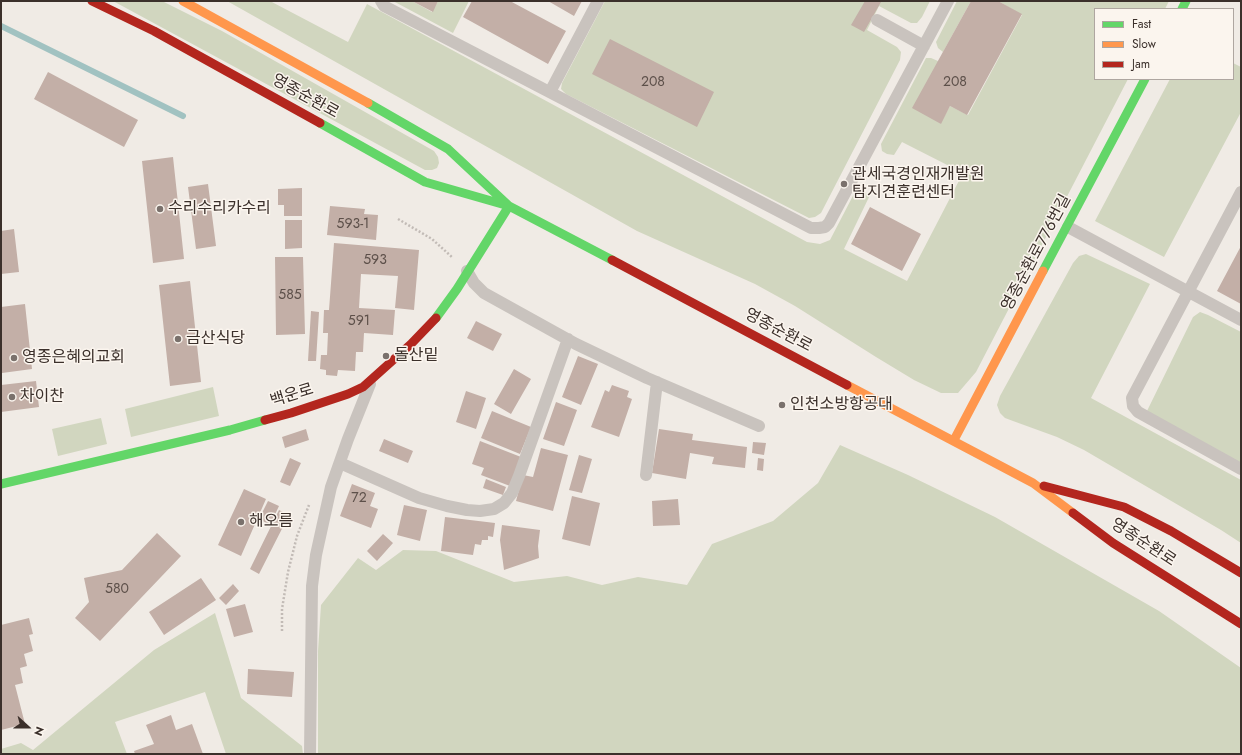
<!DOCTYPE html>
<meta charset="utf-8">
<style>
body{margin:0}
#map{position:relative;width:1242px;height:755px;overflow:hidden;background:#f0ebe5;font-family:Jost,sans-serif}
canvas{display:block}
.frame{position:absolute;inset:0;border:2px solid #3b302b;pointer-events:none}
.legend{position:absolute;left:1094px;top:8px;width:140px;height:72px;box-sizing:border-box;background:#fbf5ee;border:1px solid #aea6a0;margin:0;padding:5px 7px;list-style:none;font-size:12px;color:#3b302b}
.legend li{display:flex;align-items:center;gap:8px;height:20px}
.legend b{width:20px;border:1px solid #aea6a0}
.north{position:absolute;left:8px;top:707px;width:40px;height:40px;-webkit-text-stroke:3px #fbf5ee;paint-order:stroke;rotate:111deg;font-size:11px;font-weight:700;line-height:16px;text-align:center;color:#3b302b}
.north::after{content:'';display:block;margin:auto;width:14px;height:18px;background:#3b302b;clip-path:polygon(50% 0,100% 100%,50% 72%,0 100%)}
</style>
<div id="map">
<canvas width="1242" height="755"></canvas>
<div class="frame"></div>
<ul class="legend">
<li><b style="height:5px;background:#63d668"></b>Fast</li>
<li><b style="height:5px;background:#ff974d"></b>Slow</li>
<li><b style="height:5px;background:#b3261e"></b>Jam</li>
</ul>
<div class="north">N</div>
</div>
<script>
const ctx = document.querySelector('canvas').getContext('2d');
ctx.lineJoin = 'round';
function paint(path, color) {
  ctx.fillStyle = color;
  ctx.fill(path, 'evenodd');
}
function poly(rows) {
  const path = new Path2D();
  for (const r of rows) {
    path.moveTo(r[0], r[1]);
    for (let i = 2; i < r.length; i += 2) path.lineTo(r[i], r[i + 1]);
  }
  return path;
}
function trace(path, color, width, dash) {
  ctx.strokeStyle = color;
  ctx.lineWidth = width;
  ctx.lineCap = dash ? 'butt' : 'round';
  ctx.setLineDash(dash || []);
  ctx.stroke(path);
}
function label(font, color, halo, rows, align = 'center') {
  ctx.font = font + ' Jost,"Noto Sans KR",sans-serif';
  ctx.lineWidth = 3;
  ctx.setLineDash([]);
  ctx.textBaseline = 'middle';
  ctx.strokeStyle = halo;
  ctx.fillStyle = color;
  for (const [text, x, y, turn = 0] of rows) {
    ctx.save();
    ctx.translate(x, y);
    ctx.rotate((+turn || 0) * Math.PI / 180);
    ctx.textAlign = isNaN(turn) ? turn : align;
    if (halo) ctx.strokeText(text, 0, 0);
    ctx.fillText(text, 0, 0);
    ctx.restore();
  }
}
const green = poly([
 [113,1,162,1,222,31,434,151,438,157,439,163,437,168,432,170,425,170],
 [227,1,270,1,348,42,367,4,807,242,820,244,830,240,857,188,870,195,844,249,907,281,963,173,902,142,894,155,887,154,882,151,881,144,926,58,931,58,938,61,940,124,950,106,968,115,1022,15,998,1,1169,1,1165,9,1095,9,1095,79,1128,79,976,372,958,393,941,393,914,380,876,357,795,306,755,284,637,231],
 [393,1,412,1,432,12,438,1,469,1,453,33],
 [605,1,930,1,922,17,917,23,911,23,879,6,867,30,897,47,901,52,900,60,821,213,815,217,809,218,566,94,561,89,562,83],
 [957,1,971,1,943,52,938,48,936,42],
 [1233,63,1241,67,1241,112,1164,257,1095,221,1170,79,1233,79],
 [1086,254,1150,284,1091,398,1241,480,1241,543,1221,530,1084,450,1057,437,1013,421,1005,418,1000,413,997,405,1000,396,1073,263,1079,256],
 [1200,312,1208,315,1241,332,1241,463,1147,411,1193,317],
 [213,387,219,416,131,437,125,409],
 [101,418,107,444,58,456,52,429],
 [840,445,908,475,995,517,1159,611,1241,668,1241,754,318,754,318,651,321,605,358,558,376,570,403,550,436,551,514,582,567,576,602,585,638,577,687,585,712,544,773,521,818,483],
 [215,613,241,698,302,746,303,754,226,754,205,692,115,722,127,754,1,754,1,749,21,743,33,750,154,650]
]);
const stream = poly([
 [1,26,183,116]
]);
const building = poly([
 [412,1,438,1,433,12],
 [472,1,510,1,566,31,548,64,463,17],
 [548,1,582,1,574,16],
 [865,1,881,2,864,32,851,25],
 [971,1,998,1,1022,14,967,115,950,106,941,124,912,108],
 [610,39,714,92,697,127,592,74],
 [48,72,138,120,124,147,34,99],
 [173,157,184,259,153,263,142,161],
 [208,184,216,246,196,249,188,187],
 [302,188,302,216,284,216,284,205,278,205,278,189],
 [330,206,365,209,364,214,378,215,376,240,327,235],
 [870,207,921,234,902,271,851,244],
 [285,220,302,220,302,248,285,249],
 [14,229,19,272,1,274,1,231],
 [334,243,419,250,414,310,395,308,398,276,361,274,359,308,395,310,393,335,364,333,363,352,356,352,355,371,338,370,337,376,326,375,326,370,320,369,321,355,327,355,328,333,323,333,324,310,329,310],
 [1241,246,1241,304,1217,291],
 [275,257,303,257,305,334,276,335],
 [190,281,201,382,170,386,159,285],
 [25,304,32,369,2,373,1,359,1,307],
 [311,311,319,312,316,361,308,361],
 [476,321,502,334,493,351,467,338],
 [578,356,598,364,581,405,562,397],
 [514,369,531,379,511,414,494,404],
 [36,381,39,407,1,412,1,385],
 [612,385,629,391,627,397,632,399,619,437,591,427,605,390,609,392],
 [466,391,486,398,476,429,456,422],
 [556,402,577,410,564,446,543,439],
 [492,411,531,427,520,454,481,438],
 [306,429,309,440,285,448,282,437],
 [659,429,693,434,692,440,747,447,745,468,712,464,714,457,690,453,686,479,652,473],
 [384,439,413,451,408,463,379,451],
 [480,441,521,457,510,486,481,475,484,468,472,464],
 [753,442,766,443,764,455,752,453],
 [541,448,568,455,553,511,516,501,523,475,533,477],
 [579,455,592,459,582,493,569,490],
 [290,458,301,463,290,486,280,482],
 [758,458,764,459,763,471,757,470],
 [486,479,506,487,503,495,483,488],
 [352,484,375,493,370,506,378,509,371,528,340,516],
 [244,489,266,499,241,556,218,545],
 [572,496,600,503,590,546,562,539],
 [678,499,680,525,653,526,652,501],
 [268,501,279,506,270,525,259,519],
 [404,505,427,510,420,541,397,535],
 [279,510,289,515,259,574,250,569],
 [445,517,495,523,493,537,488,536,488,540,482,540,481,545,475,544,473,555,441,551],
 [502,525,540,530,538,546,539,558,504,570,500,540],
 [157,533,181,556,100,641,75,618,89,602,84,578,122,570],
 [383,534,393,543,377,561,367,551],
 [201,578,216,600,164,635,149,612],
 [233,584,239,591,226,605,219,598],
 [245,604,253,632,234,637,226,609],
 [29,618,33,634,29,635,33,651,24,654,27,666,20,668,23,683,15,685,25,724,1,730,1,625],
 [248,669,294,672,292,697,247,694],
 [171,715,176,730,192,724,203,754,135,754,134,751,154,744,146,725]
]);
const path = poly([
 [398,219,432,239,453,258],
 [282,631,282,609,288,572,297,536,309,505]
]);
const lane = poly([
 [381,1,384,6,811,228,819,228,825,227,829,223,948,1],
 [877,20,924,46],
 [550,92,598,1],
 [1241,192,1132,398,1133,406,1138,412,1241,469],
 [1068,227,1241,320],
 [467,271,474,283,484,293,576,344,647,378,759,426],
 [340,463,419,498,447,506,467,510,480,511,494,509,504,503,512,493,519,476,568,339],
 [646,475,657,382],
 [310,754,312,586,316,555,331,487,348,439,370,384]
]);
const fast = poly([
 [1182,9,1186,1],
 [368,103,448,149,509,206,457,289,436,318],
 [320,123,425,182,509,206,612,260],
 [1043,271,1145,79],
 [1,484,230,430,265,420]
]);
const slow = poly([
 [183,1,368,103],
 [847,385,1033,483,1073,513],
 [954,440,1043,271]
]);
const jam = poly([
 [92,1,154,31,320,123],
 [612,260,847,385],
 [265,420,291,413,348,394,363,387,411,344,436,318],
 [1044,486,1124,507,1171,531,1241,573],
 [1073,513,1113,543,1241,624]
]);
const markers = [
 [844,184,4,"#7a716c"],
 [160,209,4,"#7a716c"],
 [178,339,4,"#7a716c"],
 [386,356,4,"#7a716c"],
 [14,358,4,"#7a716c"],
 [12,397,4,"#7a716c"],
 [782,405,4,"#7a716c"],
 [241,522,4,"#7a716c"]
];
const numberNames = [
 ["208",653,83],
 ["208",955,83],
 ["593-1",353,225],
 ["593",375,261],
 ["585",290,296],
 ["591",359,322],
 ["72",359,499],
 ["580",117,590]
];
const streetNames = [
 ["영종순환로",305,97,29],
 ["영종순환로776번길",1037,253,-62],
 ["영종순환로",778,331,28],
 ["백운로",292,396,-17],
 ["영종순환로",1143,543,33]
];
const poiNames = [
 ["관세국경인재개발원",852,175],
 ["탐지견훈련센터",852,193],
 ["수리수리카수리",168,209],
 ["금산식당",186,339],
 ["돌산밑",394,356],
 ["영종은혜의교회",22,358],
 ["차이찬",20,397],
 ["인천소방항공대",790,405],
 ["해오름",249,522]
];
paint(green, '#d1d6bf');
trace(stream, '#a1c2c1', 6);
paint(building, '#c3afa7');
trace(path, '#c2bbb6', 2.5, [2, 2]);
trace(lane, '#c9c3be', 12);
trace(fast, '#63d668', 9);
trace(slow, '#ff974d', 9);
trace(jam, '#b3261e', 9);
for (const [x, y, r, color] of markers) {
  const dot = new Path2D();
  dot.arc(x, y, r, 0, 2 * Math.PI);
  ctx.fillStyle = color;
  ctx.fill(dot);
  trace(dot, '#fbf5ee', 1.5);
}
label('14px', '#5d504a', null, numberNames);
label('16px', '#3b302b', '#fbf5ee', streetNames);
label('16px', '#3b302b', '#fbf5ee', poiNames, 'left');
</script>
